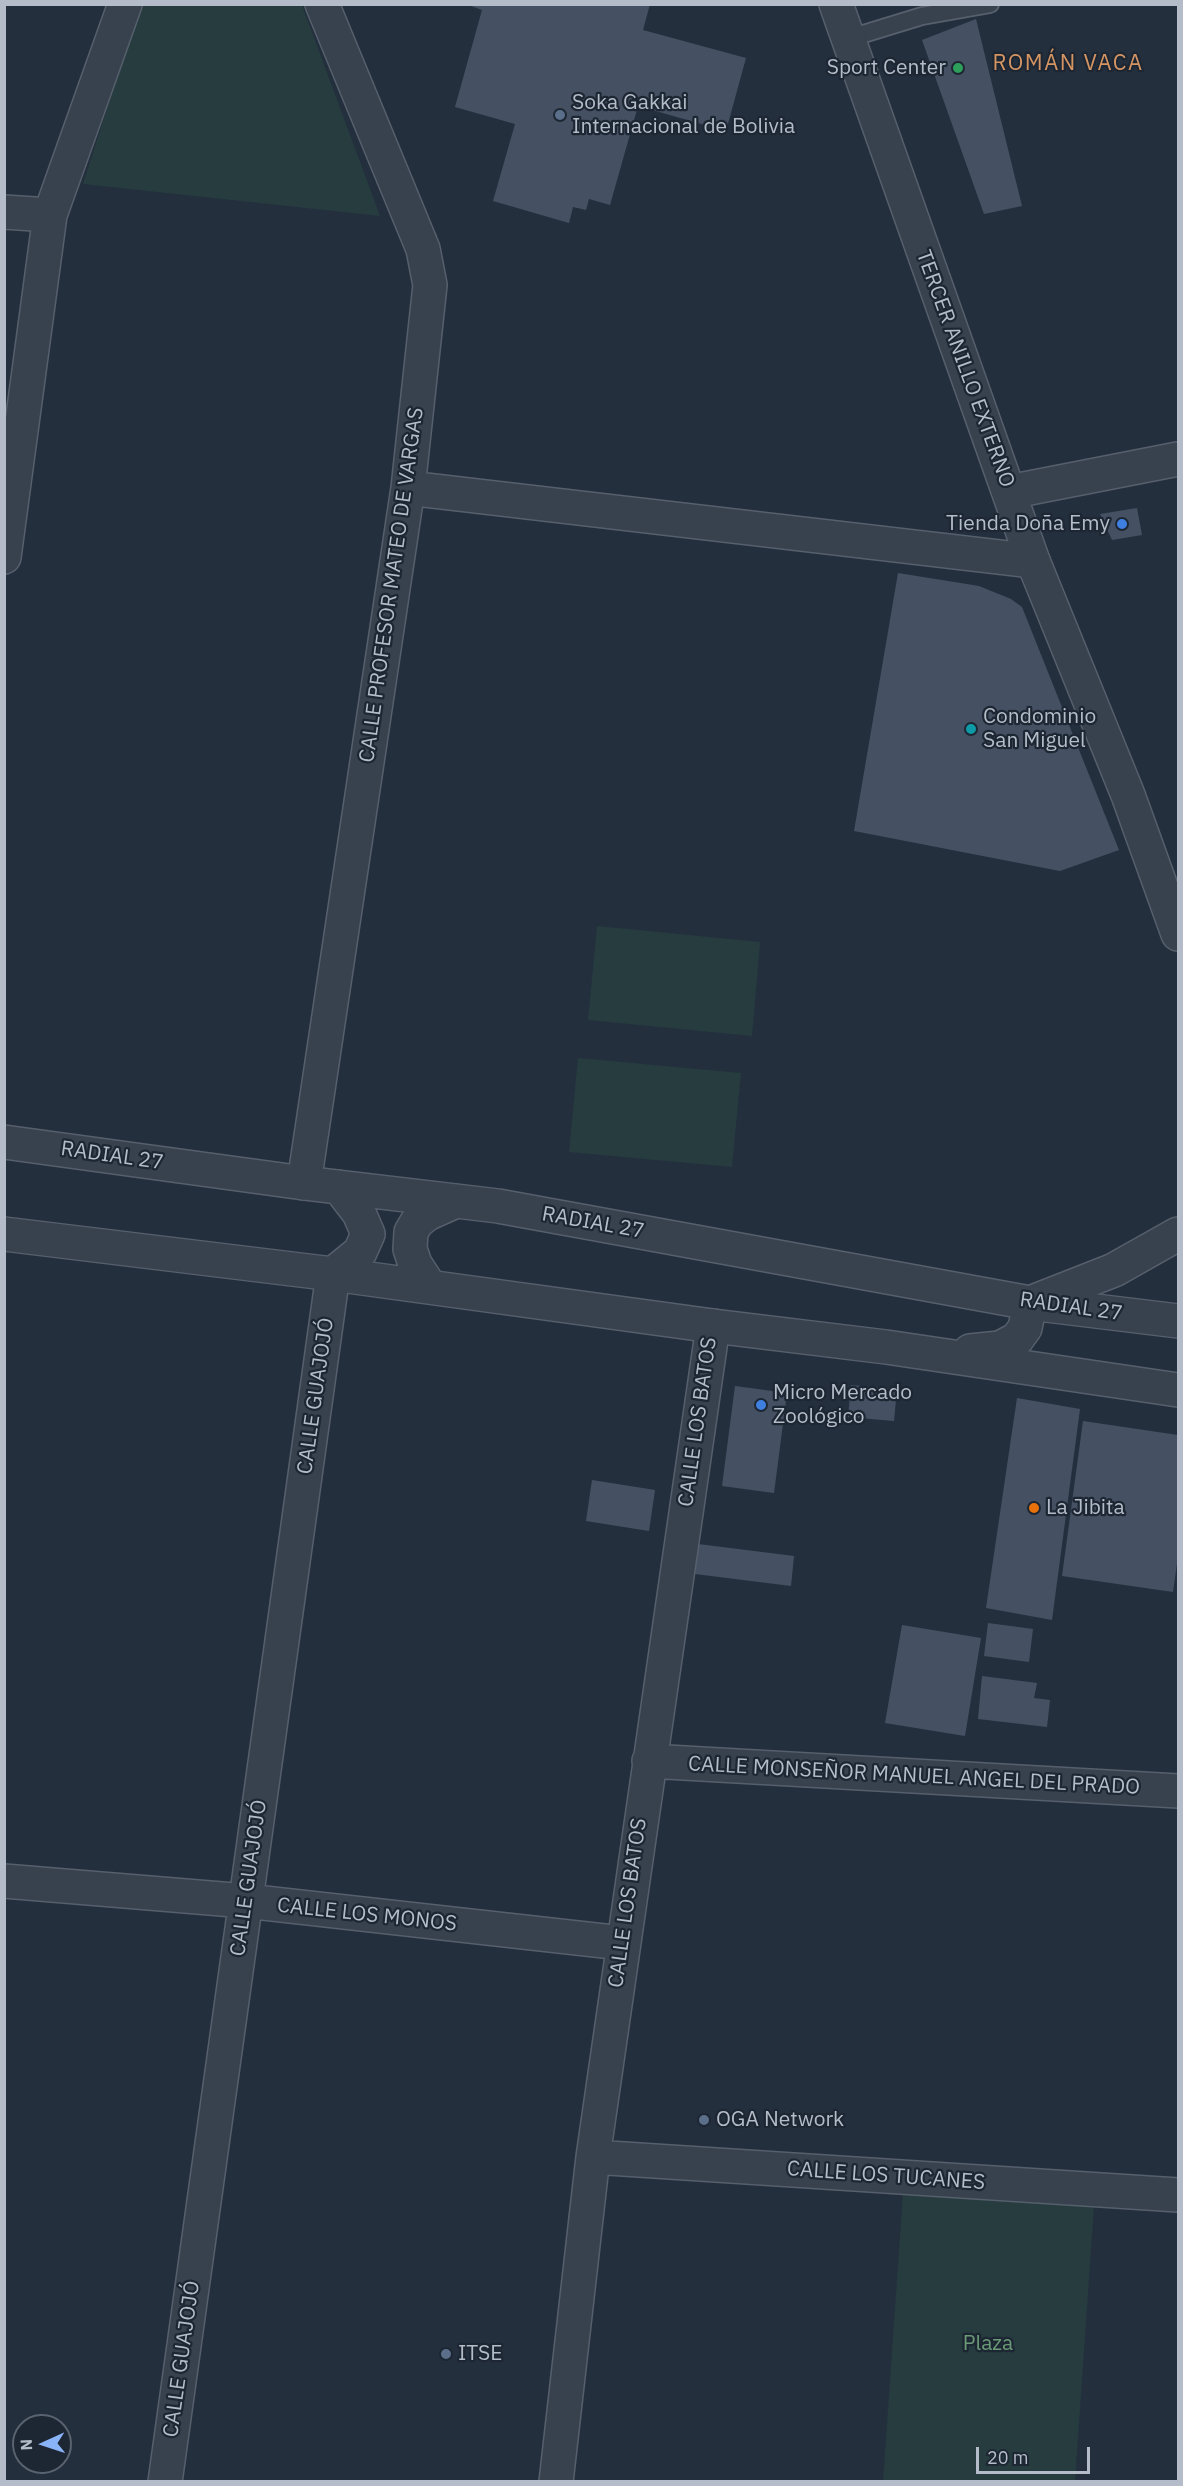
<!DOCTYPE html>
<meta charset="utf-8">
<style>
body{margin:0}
#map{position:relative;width:1183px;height:2486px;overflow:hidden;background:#242f3e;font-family:"IBM Plex Sans",sans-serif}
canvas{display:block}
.frame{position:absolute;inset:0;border:6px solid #b4bcc9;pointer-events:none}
.north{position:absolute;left:12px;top:2414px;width:60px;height:60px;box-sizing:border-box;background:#1d2633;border:2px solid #59626f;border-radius:50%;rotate:267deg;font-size:16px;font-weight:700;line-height:24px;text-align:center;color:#b4bcc9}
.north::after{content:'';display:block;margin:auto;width:21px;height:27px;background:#8ab4f8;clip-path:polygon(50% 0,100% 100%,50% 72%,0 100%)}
.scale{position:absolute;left:976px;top:2447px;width:114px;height:27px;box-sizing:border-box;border:3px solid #b4bcc9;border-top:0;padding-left:8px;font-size:18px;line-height:21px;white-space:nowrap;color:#b4bcc9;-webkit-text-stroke:4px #1d2633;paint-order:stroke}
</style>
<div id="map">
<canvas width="1183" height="2486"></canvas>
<div class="frame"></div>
<div class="north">N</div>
<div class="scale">20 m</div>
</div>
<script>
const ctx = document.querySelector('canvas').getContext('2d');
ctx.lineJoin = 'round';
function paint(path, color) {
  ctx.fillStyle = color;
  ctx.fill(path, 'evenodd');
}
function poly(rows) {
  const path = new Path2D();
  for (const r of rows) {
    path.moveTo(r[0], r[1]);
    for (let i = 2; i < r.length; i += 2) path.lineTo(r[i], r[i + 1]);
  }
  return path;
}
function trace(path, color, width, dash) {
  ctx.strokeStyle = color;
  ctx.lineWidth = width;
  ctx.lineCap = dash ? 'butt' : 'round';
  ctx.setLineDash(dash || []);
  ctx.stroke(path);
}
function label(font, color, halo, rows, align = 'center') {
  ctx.font = font + ' "IBM Plex Sans",sans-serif';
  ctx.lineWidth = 4.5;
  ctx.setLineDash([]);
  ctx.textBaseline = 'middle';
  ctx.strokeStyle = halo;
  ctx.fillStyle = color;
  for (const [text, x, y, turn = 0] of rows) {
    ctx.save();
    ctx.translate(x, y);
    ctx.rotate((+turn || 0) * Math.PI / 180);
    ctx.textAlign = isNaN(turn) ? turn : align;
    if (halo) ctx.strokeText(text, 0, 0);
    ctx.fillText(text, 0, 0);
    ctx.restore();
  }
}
const green = poly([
 [140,5,302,5,380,216,83,184],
 [597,926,760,942,752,1036,588,1020],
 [578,1058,741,1073,732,1167,569,1152],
 [903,2193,1094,2206,1075,2481,883,2482]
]);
const building = poly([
 [466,4,650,4,643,30,746,58,726,131,638,106,610,205,589,199,586,210,573,207,569,223,493,201,515,124,455,107,482,10],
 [976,19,1022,206,984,214,922,40],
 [1137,508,1142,535,1112,540,1100,514],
 [898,573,979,586,1011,599,1022,607,1119,850,1060,871,854,831],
 [851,1385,897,1389,894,1421,848,1417],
 [735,1386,787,1393,774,1493,722,1486],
 [1017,1398,1080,1409,1052,1620,986,1608],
 [1083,1421,1178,1435,1178,1556,1173,1592,1062,1576],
 [592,1480,655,1490,649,1531,586,1521],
 [698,1544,794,1556,791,1586,695,1574],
 [988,1623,1033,1629,1029,1662,984,1656],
 [902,1625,981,1638,965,1736,885,1723],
 [982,1676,1037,1683,1034,1698,1050,1700,1047,1727,978,1719]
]);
const service = poly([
 [847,39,922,16,990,4]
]);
const minor = poly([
 [4,212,50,215],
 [408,488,1033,561],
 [1009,492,1178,459],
 [4,557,50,215,125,4],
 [304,1183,408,488,430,285,423,249,322,4],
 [649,1761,1178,1791],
 [4,1881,246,1901,622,1943],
 [593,2157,1178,2195],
 [165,2482,333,1274],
 [556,2482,593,2157,713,1326]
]);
const tertiary = poly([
 [836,4,1033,561,1128,795,1178,934],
 [4,1142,304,1183,498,1206,1030,1303,1178,1321],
 [4,1234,333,1274,713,1326,886,1347,1178,1390],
 [333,1274,360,1252,368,1234,359,1213,339,1187],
 [430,1287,415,1264,410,1249,411,1232,417,1222,427,1214,456,1201],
 [970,1351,1000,1348,1017,1339,1025,1328,1030,1303,1114,1270,1178,1234]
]);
const markers = [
 [958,68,6,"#2e9e5b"],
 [560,115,6,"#5c6f8a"],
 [1122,524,6,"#3f7fe0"],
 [971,729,6,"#0f9aa8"],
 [761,1405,6,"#3f7fe0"],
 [1034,1508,6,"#e8710a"],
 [704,2120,6,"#5c6f8a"],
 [446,2354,6,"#5c6f8a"]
];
const poiNames = [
 ["Sport Center",946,68,"right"],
 ["Soka Gakkai",572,103],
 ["Internacional de Bolivia",572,127],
 ["Tienda Doña Emy",1110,524,"right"],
 ["Condominio",983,717],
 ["San Miguel",983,741],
 ["Micro Mercado",773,1393],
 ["Zoológico",773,1417],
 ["La Jibita",1046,1508],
 ["OGA Network",716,2120],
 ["ITSE",458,2354]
];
const streetNames = [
 ["TERCER ANILLO EXTERNO",965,369,70],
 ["CALLE PROFESOR MATEO DE VARGAS",392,585,-82],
 ["RADIAL 27",112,1156,8],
 ["RADIAL 27",593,1223,10],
 ["RADIAL 27",1071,1307,8],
 ["CALLE GUAJOJÓ",316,1396,-82],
 ["CALLE LOS BATOS",698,1422,-82],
 ["CALLE MONSEÑOR MANUEL ANGEL DEL PRADO",914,1776,3],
 ["CALLE GUAJOJÓ",249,1878,-82],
 ["CALLE LOS BATOS",628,1903,-82],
 ["CALLE LOS MONOS",367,1915,6],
 ["CALLE LOS TUCANES",886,2176,4],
 ["CALLE GUAJOJÓ",182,2359,-82]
];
const parkNames = [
 ["Plaza",988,2344]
];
const neighbourhoodNames = [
 ["ROMÁN VACA",1068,64]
];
paint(green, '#263c3f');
paint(building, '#455162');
trace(service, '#565f6c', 20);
trace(minor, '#565f6c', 36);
trace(tertiary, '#565f6c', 36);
trace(service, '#38414e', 16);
trace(minor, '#38414e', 33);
trace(tertiary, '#38414e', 33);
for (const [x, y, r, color] of markers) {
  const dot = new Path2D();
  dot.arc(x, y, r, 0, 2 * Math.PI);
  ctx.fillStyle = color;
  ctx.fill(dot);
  trace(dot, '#1d2633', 2);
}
label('21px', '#b4bcc9', '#1d2633', poiNames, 'left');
label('21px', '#b4bcc9', '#1d2633', streetNames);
label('21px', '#6b9a76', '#1d2633', parkNames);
ctx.letterSpacing = '1.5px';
label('22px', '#d59563', '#1d2633', neighbourhoodNames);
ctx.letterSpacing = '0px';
</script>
